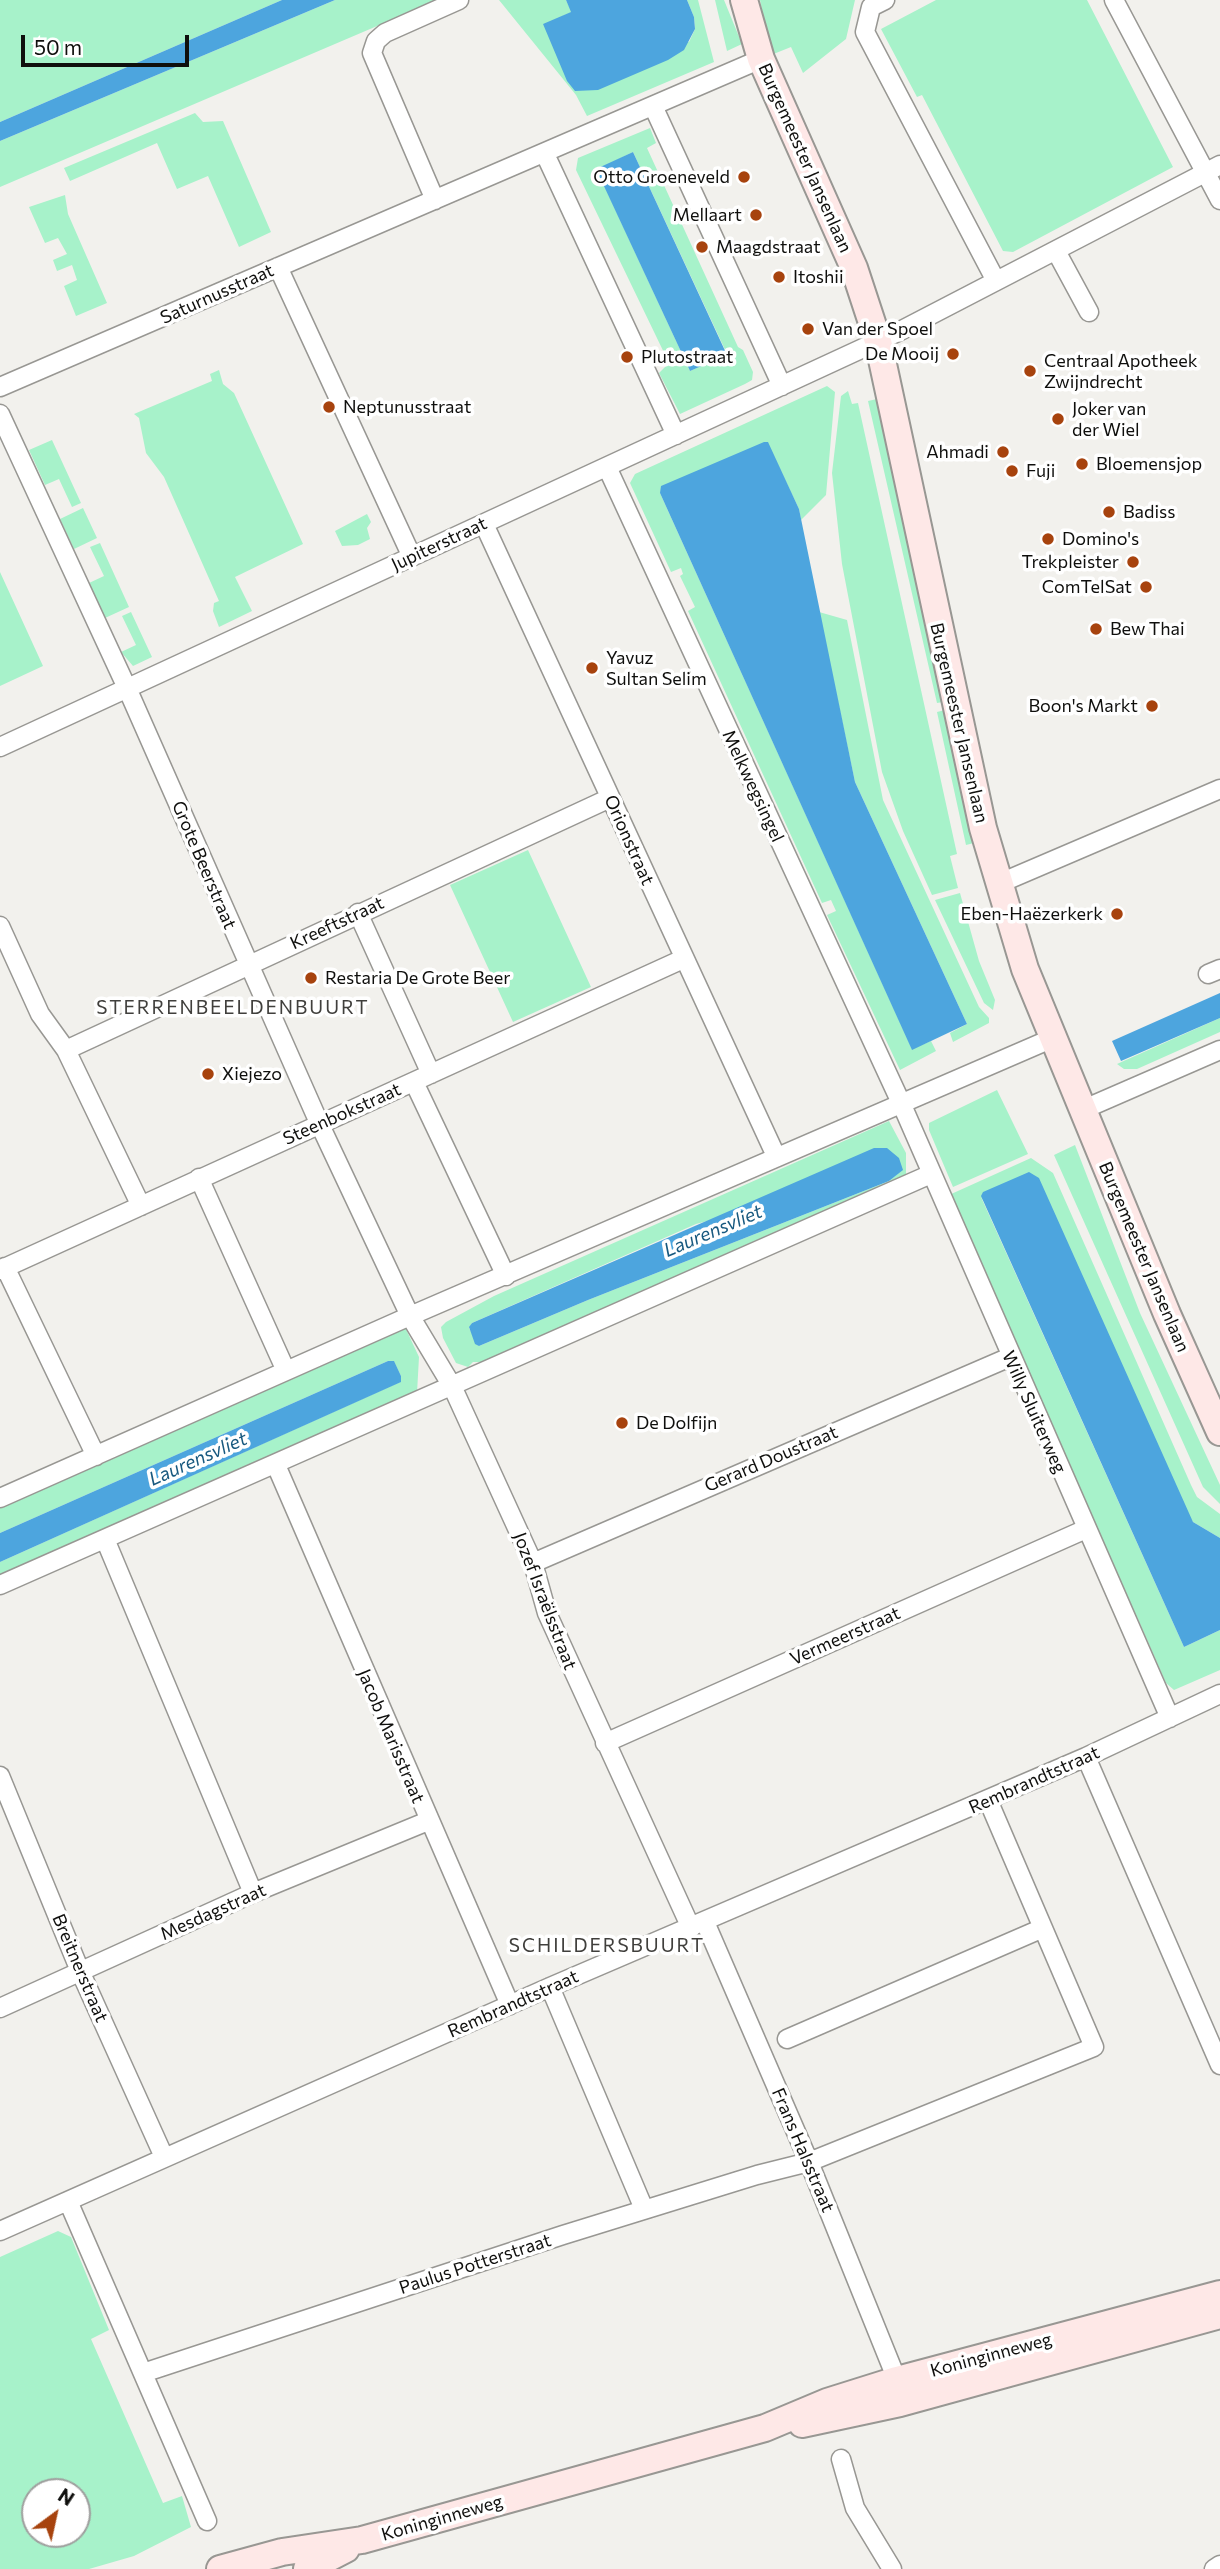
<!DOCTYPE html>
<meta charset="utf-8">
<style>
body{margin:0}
#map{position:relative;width:1220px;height:2569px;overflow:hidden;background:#f2f1ed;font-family:Commissioner,sans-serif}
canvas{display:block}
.north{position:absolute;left:21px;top:2478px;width:70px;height:70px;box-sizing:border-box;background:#fff;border:2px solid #9f9f9e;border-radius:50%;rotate:33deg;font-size:19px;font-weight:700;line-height:28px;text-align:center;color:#0f0f0d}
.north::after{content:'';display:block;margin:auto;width:24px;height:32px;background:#a7430e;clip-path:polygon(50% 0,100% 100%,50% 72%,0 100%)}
.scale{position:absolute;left:21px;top:35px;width:168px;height:32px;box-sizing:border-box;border:4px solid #0f0f0d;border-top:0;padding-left:9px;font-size:21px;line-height:24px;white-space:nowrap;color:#0f0f0d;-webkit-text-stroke:5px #fff;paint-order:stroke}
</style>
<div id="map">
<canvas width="1220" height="2569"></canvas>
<div class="north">N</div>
<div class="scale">50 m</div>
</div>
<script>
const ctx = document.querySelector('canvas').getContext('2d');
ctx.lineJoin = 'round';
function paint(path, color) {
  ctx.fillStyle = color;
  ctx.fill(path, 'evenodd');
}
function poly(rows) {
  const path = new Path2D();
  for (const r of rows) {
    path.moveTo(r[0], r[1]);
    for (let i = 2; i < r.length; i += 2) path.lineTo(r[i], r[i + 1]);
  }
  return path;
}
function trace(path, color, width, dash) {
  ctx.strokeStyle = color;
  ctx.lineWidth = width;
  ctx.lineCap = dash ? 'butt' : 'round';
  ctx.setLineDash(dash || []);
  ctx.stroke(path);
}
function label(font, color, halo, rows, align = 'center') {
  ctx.font = font + ' Commissioner,sans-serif';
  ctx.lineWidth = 7;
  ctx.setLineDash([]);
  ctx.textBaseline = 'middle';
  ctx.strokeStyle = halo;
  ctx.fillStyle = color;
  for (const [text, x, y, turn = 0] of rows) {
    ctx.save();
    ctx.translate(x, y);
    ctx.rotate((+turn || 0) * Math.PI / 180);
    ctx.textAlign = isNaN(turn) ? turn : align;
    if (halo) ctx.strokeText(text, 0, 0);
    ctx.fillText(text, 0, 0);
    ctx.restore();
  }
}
const green = poly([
 [0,0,282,0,0,122],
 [335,0,438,0,0,187,0,141],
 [499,0,566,0,572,12,543,25,689,42,695,29,694,17,687,0,698,0,714,62,587,116,576,95],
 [715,0,724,0,742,44,727,51],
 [760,0,855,0,846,39,803,73,791,47,771,55],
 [936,0,1087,0,1173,167,1013,252,1003,251,922,95,917,97,881,29],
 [195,113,203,122,223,121,271,232,239,247,208,176,177,189,157,143,70,181,64,168],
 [650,128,656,143,647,148,738,347,743,350,753,372,752,380,745,384,680,414,659,373,669,363,576,170,578,158],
 [633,152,727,354,690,371,597,170],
 [65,195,68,214,107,303,76,316,64,286,77,280,72,265,57,271,53,260,67,254,58,238,45,243,29,207],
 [219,370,223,384,234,393,303,544,235,577,252,611,219,627,213,611,214,603,219,601,164,477,146,453,139,418,134,414,212,381,210,374],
 [827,386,835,392,826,495,801,520,799,509,767,442,660,493,912,1049,931,1041,936,1051,900,1070,827,915,836,911,831,900,822,903,688,611,695,607,680,576,683,574,681,568,671,572,630,483,635,474],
 [848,391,852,404,858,403,957,854,950,856,958,888,932,895,903,831,882,772,842,564,832,473,841,396],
 [877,399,943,702,937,703,868,401],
 [52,440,81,503,72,507,59,479,45,485,29,450],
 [83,508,97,538,74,549,60,519],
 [367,514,371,522,367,528,370,539,358,545,342,546,335,531],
 [100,543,129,607,105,618,89,583,104,576,90,547],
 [0,572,43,666,0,686],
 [131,612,152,657,133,666,121,652,136,645,122,616],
 [819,612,847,620,883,800,979,1007,989,1018,989,1023,953,1042,950,1033,967,1024,855,782],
 [945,710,974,843,966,845,937,712],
 [528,850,591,987,513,1022,450,885],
 [960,893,979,961,995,1000,993,1010,984,1003,935,900],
 [1220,1018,1220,1032,1137,1069,1124,1069,1117,1064],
 [997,1090,1028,1154,953,1187,929,1130,929,1123],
 [889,1121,906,1153,906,1179,482,1362,473,1362,468,1367,456,1363,443,1338,441,1327,446,1322,494,1296],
 [902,1170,889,1181,588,1300,479,1346,469,1328,472,1323,696,1224],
 [1075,1145,1140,1313,1220,1485,1220,1504,1203,1487,1054,1155],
 [1031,1158,1053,1173,1191,1485,1197,1497,1220,1514,1220,1538,1193,1522,981,1197,1184,1647,1220,1630,1220,1670,1174,1690,1166,1683,1137,1617,1128,1612,1131,1604,949,1195],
 [405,1327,419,1357,417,1393,0,1577,0,1562,400,1382,401,1376,394,1362,388,1361,0,1533,0,1506],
 [58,2231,71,2237,109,2330,91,2339,163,2503,182,2496,191,2527,134,2556,89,2569,0,2569,0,2257],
 [35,2492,77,2492,77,2534,35,2534]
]);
const water = poly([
 [282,0,335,0,0,141,0,122],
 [566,0,687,0,694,17,695,29,684,50,668,60,598,90,575,91,567,81,543,24,571,12],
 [633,152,727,355,690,371,596,169],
 [764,442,768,442,799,509,855,782,967,1024,912,1050,660,493,661,486],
 [1220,993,1220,1018,1121,1061,1112,1041],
 [874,1148,887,1148,899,1158,903,1170,889,1181,588,1300,479,1346,475,1344,469,1327,472,1323],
 [1029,1172,1039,1178,1193,1522,1220,1538,1220,1630,1184,1647,981,1196,983,1192],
 [388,1361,394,1361,401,1376,401,1382,0,1562,0,1533]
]);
const street = poly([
 [885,0,871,7,865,32,996,281],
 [1114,0,1220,200],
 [653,106,782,386],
 [545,154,676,435],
 [435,200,372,53,376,41,385,33,459,0],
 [1056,251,1089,312],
 [278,267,412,557],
 [0,387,761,59],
 [0,414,127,688,320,1125,410,1316,452,1386,533,1563,547,1613,691,1928],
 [607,467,902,1105,1170,1718],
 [484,524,776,1156],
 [0,747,900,331,1220,165],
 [998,884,1220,789],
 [358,913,431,1074],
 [0,926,40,1014,66,1050,141,1206],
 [1208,974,1220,969],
 [66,1050,610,798],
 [414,1082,506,1276],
 [1082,1110,1220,1050],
 [199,1178,286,1371],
 [5,1267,96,1456],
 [0,1270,683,959],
 [276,1465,510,2005],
 [0,1498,410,1316,1053,1038],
 [105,1539,253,1893],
 [533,1563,1010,1357],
 [0,1585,931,1174],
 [605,1743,1086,1529],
 [1086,1757,1220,2065],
 [0,1776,80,1971,164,2157],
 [705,1922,809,2162,897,2380],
 [550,1987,644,2209],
 [0,2008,253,1893,428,1821],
 [787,2039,1043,1928],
 [68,2201,207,2521],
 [0,2231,550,1987,1086,1757,1220,1694],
 [143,2373,563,2235,757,2175,809,2162,1094,2047,988,1800],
 [841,2459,855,2508,892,2569],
 [1214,2569,1220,2565]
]);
const secondary = poly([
 [744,0,761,59,854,268,878,341,983,828,1025,969,1167,1314,1220,1432],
 [802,2424,900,2403,1220,2315],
 [220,2569,282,2552,362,2540,765,2428,827,2402,897,2380,1220,2294],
 [307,2569,346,2549]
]);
const markers = [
 [744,177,7,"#a7430e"],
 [756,215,7,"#a7430e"],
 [702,247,7,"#a7430e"],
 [779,277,7,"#a7430e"],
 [808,329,7,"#a7430e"],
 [953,354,7,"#a7430e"],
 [627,357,7,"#a7430e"],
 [1030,371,7,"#a7430e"],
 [329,407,7,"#a7430e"],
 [1058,419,7,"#a7430e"],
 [1003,452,7,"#a7430e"],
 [1082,464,7,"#a7430e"],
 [1012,471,7,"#a7430e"],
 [1109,512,7,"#a7430e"],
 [1048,539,7,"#a7430e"],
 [1133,562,7,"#a7430e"],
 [1146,587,7,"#a7430e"],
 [1096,629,7,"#a7430e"],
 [592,668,7,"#a7430e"],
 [1152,706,7,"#a7430e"],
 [1117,914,7,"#a7430e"],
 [311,978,7,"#a7430e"],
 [208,1074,7,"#a7430e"],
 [622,1423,7,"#a7430e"]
];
const streetNames = [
 ["Burgemeester Jansenlaan",805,158,66],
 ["Saturnusstraat",217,294,-24],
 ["Jupiterstraat",439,544,-25],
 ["Burgemeester Jansenlaan",959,723,77],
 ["Melkwegsingel",753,786,65],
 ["Orionstraat",629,840,66],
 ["Grote Beerstraat",204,865,67],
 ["Kreeftstraat",337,923,-25],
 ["Steenbokstraat",342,1114,-24],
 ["Burgemeester Jansenlaan",1144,1257,67],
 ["Willy Sluiterweg",1034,1412,66],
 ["Gerard Doustraat",771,1459,-23],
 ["Jozef Israëlsstraat",545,1601,69],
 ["Vermeerstraat",845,1636,-24],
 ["Jacob Marisstraat",391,1736,67],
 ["Rembrandtstraat",1034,1780,-24],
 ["Mesdagstraat",213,1912,-24],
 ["Breitnerstraat",80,1968,67],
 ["Rembrandtstraat",513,2004,-24],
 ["Frans Halsstraat",803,2150,67],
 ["Paulus Potterstraat",475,2264,-18],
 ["Koninginneweg",991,2355,-15],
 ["Koninginneweg",442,2518,-16]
];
const poiNames = [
 ["Otto Groeneveld",730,177,"right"],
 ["Mellaart",742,215,"right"],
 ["Maagdstraat",716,247],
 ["Itoshii",793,277],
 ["Van der Spoel",822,329],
 ["De Mooij",939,354,"right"],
 ["Plutostraat",641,357],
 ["Centraal Apotheek",1044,361],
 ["Zwijndrecht",1044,382],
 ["Neptunusstraat",343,407],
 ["Joker van",1072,409],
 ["der Wiel",1072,430],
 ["Ahmadi",989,452,"right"],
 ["Bloemensjop",1096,464],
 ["Fuji",1026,471],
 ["Badiss",1123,512],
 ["Domino's",1062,539],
 ["Trekpleister",1119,562,"right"],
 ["ComTelSat",1132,587,"right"],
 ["Bew Thai",1110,629],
 ["Yavuz",606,658],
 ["Sultan Selim",606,679],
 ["Boon's Markt",1138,706,"right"],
 ["Eben-Haëzerkerk",1103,914,"right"],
 ["Restaria De Grote Beer",325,978],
 ["Xiejezo",222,1074],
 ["De Dolfijn",636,1423]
];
const neighbourhoodNames = [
 ["STERRENBEELDENBUURT",233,1008],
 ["SCHILDERSBUURT",607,1946]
];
const waterNames = [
 ["Laurensvliet",713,1231,-23],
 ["Laurensvliet",198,1459,-24]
];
paint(green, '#a7f2ca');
paint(water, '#4da5de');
trace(street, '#989793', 21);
trace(secondary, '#989793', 30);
trace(street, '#fff', 18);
trace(secondary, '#fee8e7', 26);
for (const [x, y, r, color] of markers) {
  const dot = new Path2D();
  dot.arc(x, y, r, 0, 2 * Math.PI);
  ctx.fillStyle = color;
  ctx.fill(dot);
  trace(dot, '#fff', 2.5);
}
label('18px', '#0f0f0d', '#fff', streetNames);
label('18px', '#0f0f0d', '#fff', poiNames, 'left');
ctx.letterSpacing = '2px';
label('19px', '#403f3c', '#fff', neighbourhoodNames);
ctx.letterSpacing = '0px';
label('italic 19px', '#18597f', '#fff', waterNames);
</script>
